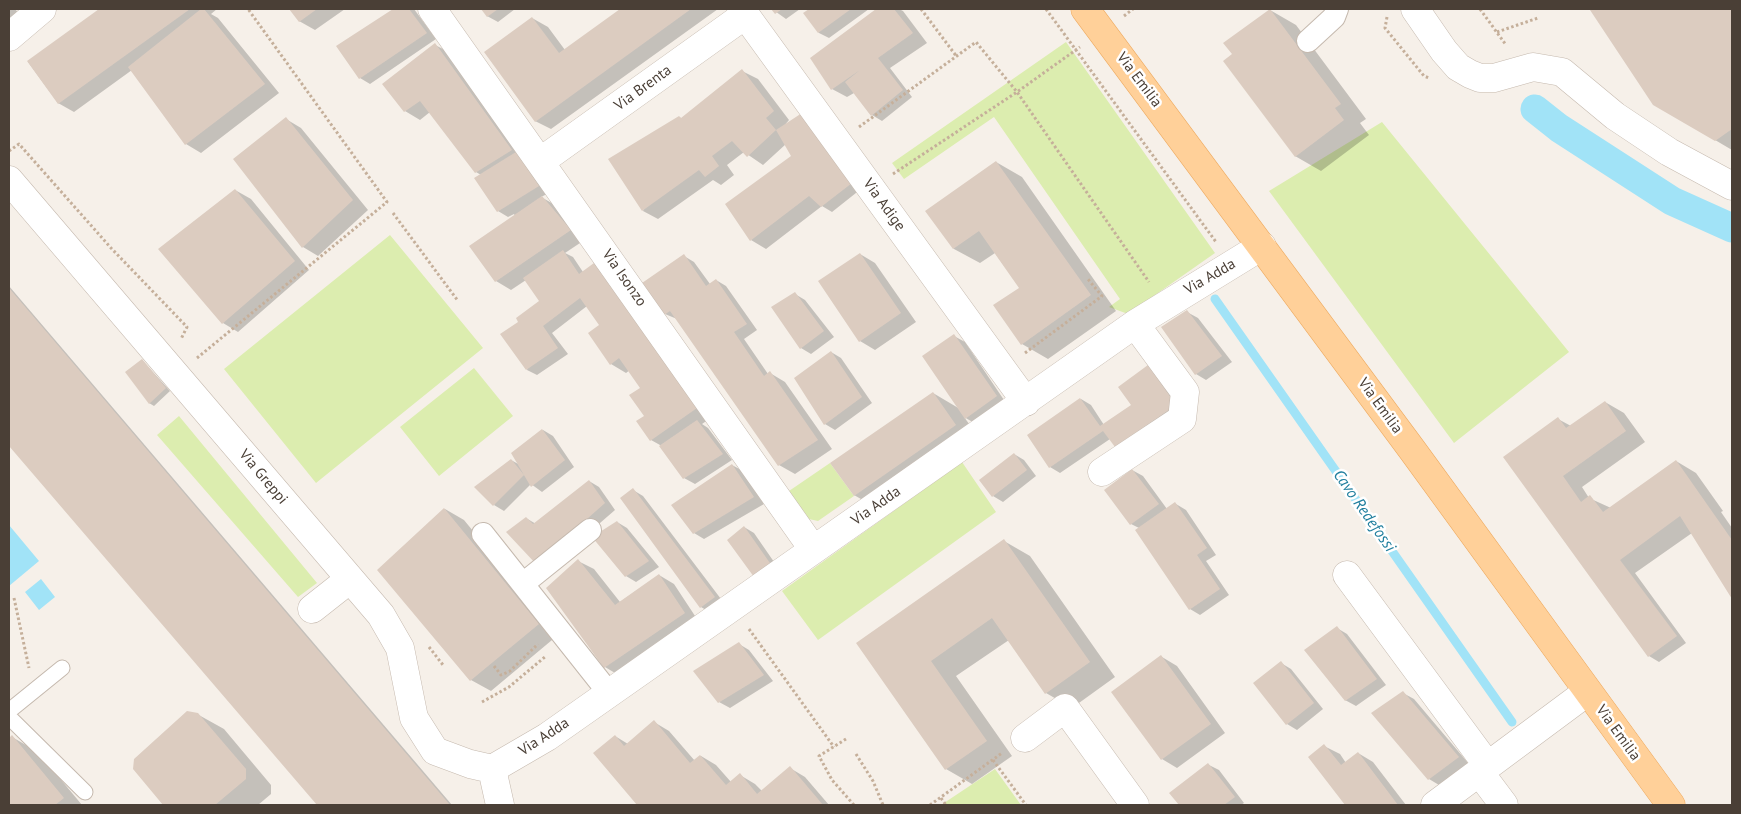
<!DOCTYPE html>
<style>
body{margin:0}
#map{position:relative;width:1741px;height:814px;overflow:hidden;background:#f6f0e9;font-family:"PT Sans",sans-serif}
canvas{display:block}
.frame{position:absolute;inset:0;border:10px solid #4a3f36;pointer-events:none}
</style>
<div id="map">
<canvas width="1741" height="814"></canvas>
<div class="frame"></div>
</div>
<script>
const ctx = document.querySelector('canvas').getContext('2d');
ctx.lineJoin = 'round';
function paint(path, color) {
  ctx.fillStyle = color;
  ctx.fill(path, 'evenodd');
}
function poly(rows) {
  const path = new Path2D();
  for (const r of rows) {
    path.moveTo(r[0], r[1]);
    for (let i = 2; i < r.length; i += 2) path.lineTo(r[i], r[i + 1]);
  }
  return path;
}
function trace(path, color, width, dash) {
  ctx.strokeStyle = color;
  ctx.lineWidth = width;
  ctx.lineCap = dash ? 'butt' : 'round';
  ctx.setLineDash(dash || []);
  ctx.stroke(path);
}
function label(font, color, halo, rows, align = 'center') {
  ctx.font = font + ' "PT Sans",sans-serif';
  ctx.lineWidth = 5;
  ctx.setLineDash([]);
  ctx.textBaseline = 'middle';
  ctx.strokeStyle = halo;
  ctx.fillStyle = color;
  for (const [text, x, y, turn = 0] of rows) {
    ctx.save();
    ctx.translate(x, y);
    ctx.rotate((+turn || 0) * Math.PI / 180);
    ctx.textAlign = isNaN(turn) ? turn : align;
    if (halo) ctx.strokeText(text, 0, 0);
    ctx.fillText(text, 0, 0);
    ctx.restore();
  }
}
const green = poly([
 [1066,42,1215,253,1128,314,1109,307,1120,299,994,117,904,179,892,163],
 [1382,122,1569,352,1454,443,1269,191],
 [390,235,483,348,316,483,224,369],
 [474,368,513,416,439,476,400,427],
 [179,416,317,583,298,597,157,435],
 [962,462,996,512,818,640,782,591],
 [830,463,854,496,818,521,809,519,789,491],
 [995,769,1021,805,941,805]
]);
const water = poly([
 [9,525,39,561,9,586],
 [41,579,55,597,39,610,25,592]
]);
const shadow = poly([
 [9,9,15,9,26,22,9,36],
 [102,9,217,9,211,14,218,18,279,93,201,153,186,144,132,70,74,112,58,103,28,62],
 [291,9,345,9,315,30,299,21],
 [395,9,414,9,436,39,370,84,360,78,338,46],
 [482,9,515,9,498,22,487,16],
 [622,9,718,9,551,129,535,121,532,18,548,27,565,50],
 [772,9,800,9,786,19],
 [811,9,869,9,829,38,819,33,805,13],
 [879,9,899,9,903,11,927,43,890,68,912,97,882,121,872,115,854,93,847,97,832,89,812,58],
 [1593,9,1732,9,1732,150,1654,104,1592,10],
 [1270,10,1296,25,1366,119,1360,123,1369,135,1321,171,1295,156,1233,55],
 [435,45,451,53,549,193,541,197,557,206,586,239,565,253,573,257,583,272,594,264,605,270,712,417,702,424,708,428,732,460,695,484,684,478,660,445,651,440,642,388,630,370,626,373,611,364,601,326,587,306,552,333,568,354,537,375,527,370,541,302,526,280,511,290,496,281,471,246,515,216,514,214,508,217,498,211,481,175,476,172,430,112,420,120,405,111],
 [742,71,758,79,789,120,784,126,861,189,832,212,822,206,766,249,751,240,797,161,786,144,763,165,744,152,727,165,734,175,721,185,713,180,658,219,643,211,679,117,683,119],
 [286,119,301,128,368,210,318,256,303,247],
 [996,162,1022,177,1116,311,1048,359,1022,344,1020,288,995,253,980,263,954,249,927,211],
 [235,190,251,199,309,270,238,332,223,323],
 [860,254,875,263,916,322,875,350,860,341],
 [684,256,694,262,710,284,716,280,726,286,757,330,744,339,768,374,770,373,785,382,832,449,795,474,779,465,677,319,665,314],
 [9,286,452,805,319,805,9,444],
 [795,294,805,300,834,337,811,354,801,348],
 [1187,312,1198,318,1232,362,1206,380,1196,374],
 [954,336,965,342,1006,403,976,424,964,417,981,440,880,510,854,495,933,393,960,409],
 [831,352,841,358,872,403,835,430,825,424],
 [142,360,170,391,154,406,149,403],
 [1148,367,1159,373,1186,411,1126,452,1110,439,1060,473,1050,467,1081,399,1091,405,1104,425,1132,406],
 [1605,402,1624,413,1645,442,1582,487,1589,498,1611,508,1676,461,1696,473,1723,511,1721,512,1732,528,1732,597,1692,533,1635,573,1686,643,1659,662,1649,656,1505,457,1558,419,1571,426],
 [543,430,553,436,574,467,542,492,531,484,504,511,494,505,511,460,520,465],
 [1014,454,1024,460,1036,476,1003,502,993,496],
 [732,465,743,471,764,504,704,539,694,533],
 [1132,470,1143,476,1167,509,1176,504,1186,510,1216,555,1206,561,1229,595,1200,615,1190,609,1139,528,1131,524],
 [589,481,599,487,615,510,547,569,526,518,536,524],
 [633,490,643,496,724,603,711,613,701,607],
 [445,509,464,520,558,635,491,691,471,680],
 [617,522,627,528,659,567,636,582,626,576],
 [744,527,754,533,781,572,765,582],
 [1004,541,1030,556,1115,677,1072,708,1046,693,1009,640,956,676,1012,756,972,784,946,769,858,643],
 [578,561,594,569,620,602,659,575,674,584,699,622,620,676,605,667],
 [1337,628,1347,634,1386,685,1356,706,1345,700],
 [739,644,749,650,773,681,730,708,719,702,695,671],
 [1162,657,1177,666,1225,733,1177,768,1162,759],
 [1281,663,1291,669,1323,709,1297,730,1287,724],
 [1403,693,1414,699,1469,764,1439,785,1429,779],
 [197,714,224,729,271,785,271,794,258,805,165,805,134,769],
 [654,722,669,731,695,761,701,756,716,765,731,782,740,775,755,784,762,791,790,768,805,777,829,805,639,805,594,753,615,736,628,744],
 [12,737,38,752,82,805,9,805,9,740],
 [1324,746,1340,754,1346,763,1358,753,1373,762,1406,805,1346,805,1309,757],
 [1209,765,1219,770,1244,803,1241,805,1180,805,1171,793]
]);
const stream = poly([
 [1215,299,1512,722]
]);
const canal = poly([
 [1535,109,1559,128,1672,201,1732,228]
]);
const building = poly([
 [99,9,190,9,58,104,27,61],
 [201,9,204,9,265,84,185,145,128,67],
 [289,9,317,9,299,22],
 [393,9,409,9,427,33,359,79,336,46],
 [481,9,498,9,487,17],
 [620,9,691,9,535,122,484,52,532,17,559,53],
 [771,9,782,9,775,14],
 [809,9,851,9,818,33,803,13],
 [876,9,894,9,913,33,878,58,903,90,871,116,845,82,860,70,831,90,810,58],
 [1270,9,1341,104,1335,108,1344,120,1295,157,1223,61,1232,54,1223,43],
 [1591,9,1732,9,1732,129,1715,141,1653,105,1590,10],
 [435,43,512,150,475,173,420,101,404,112,382,84],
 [742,69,774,111,766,118,776,130,747,157,732,141,712,156,719,166,705,177,699,170,642,211,608,159,679,116,681,118],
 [802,113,852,183,821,207,809,196,750,241,725,204,791,156,776,130],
 [286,117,353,200,302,248,233,159],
 [516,152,539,186,497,212,474,178],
 [996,161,1091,295,1021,345,993,305,1019,288,979,231,953,249,925,211],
 [235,189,295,261,222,324,158,249],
 [542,196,571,230,495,282,469,246],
 [563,250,579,274,594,263,697,408,650,441,636,421,644,416,629,395,640,388,619,358,610,365,588,333,599,325,580,298,543,326,558,348,526,370,500,334,518,322,516,318,539,301,523,278],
 [860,253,901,313,859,342,818,281],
 [684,254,706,286,716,279,747,324,734,332,764,376,770,371,818,440,778,466,670,311,664,315,642,283],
 [9,288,450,805,317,805,9,446],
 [795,292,824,331,800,349,771,307],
 [1187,310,1222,356,1195,375,1161,327],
 [954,334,997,396,965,419,922,356],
 [831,351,862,397,824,425,794,378],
 [142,359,166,388,149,404,125,372],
 [1148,365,1176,405,1115,447,1103,431,1049,468,1027,435,1080,398,1100,426,1131,405,1118,387],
 [933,392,956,425,854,496,830,463],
 [1605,401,1626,431,1563,476,1581,502,1590,495,1603,512,1676,460,1732,540,1732,599,1680,516,1620,560,1677,636,1648,657,1503,457,1558,417,1566,428],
 [697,420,723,454,683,479,659,446],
 [542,429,565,460,531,487,524,475,493,506,474,487,511,459,524,475,511,453],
 [1014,453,1027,470,992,497,979,480],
 [732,464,754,497,693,534,671,505],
 [1132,469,1159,504,1130,525,1104,490],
 [589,480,605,503,536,564,506,532,526,517,533,524],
 [633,488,715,597,700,608,620,498],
 [1175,502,1207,548,1197,555,1220,589,1189,610,1135,530],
 [444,508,539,624,470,681,377,570],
 [617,521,649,561,625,577,592,537],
 [744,526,772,566,754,577,727,540],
 [1004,539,1090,662,1045,694,992,618,931,661,987,741,945,770,856,643],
 [578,559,615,605,659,574,685,613,604,668,546,588],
 [1337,626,1377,679,1345,701,1304,650],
 [739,642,764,675,718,703,693,671],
 [1161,655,1211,724,1161,760,1111,692],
 [1281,661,1314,703,1286,725,1253,683],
 [1403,691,1459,757,1428,780,1371,713],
 [187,711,198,713,246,769,246,779,215,805,163,805,133,769,134,759],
 [654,720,690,763,700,755,726,785,740,773,757,794,790,766,823,805,637,805,593,753,615,735,624,746],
 [12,735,64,798,55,805,9,805,9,738],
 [1324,744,1341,765,1358,752,1398,805,1345,805,1308,757],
 [1208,763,1235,797,1224,805,1179,805,1169,793]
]);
const path = poly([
 [921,9,957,57],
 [1046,9,1216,242],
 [1480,9,1506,45],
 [1124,16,1133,9],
 [1387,17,1385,28,1424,76,1429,78],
 [1497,32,1538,18],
 [859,127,976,42,1017,92,1149,282],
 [9,151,19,144,111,248,187,327,181,339],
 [893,174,1017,92,1080,47],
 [393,213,458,301],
 [1025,353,1102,296,1087,278],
 [197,358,387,202,248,9],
 [14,598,29,668],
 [749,629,834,747],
 [429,647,443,665],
 [494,666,501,675,510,671,538,644],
 [482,702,509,687,546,656],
 [846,739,819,756,832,780,854,805],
 [856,754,873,781,883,805],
 [993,760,1026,805],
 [941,798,946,805],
 [930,805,1002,753]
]);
const service = poly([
 [9,711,62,668],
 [9,717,85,792]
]);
const pedestrian = poly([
 [1308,41,1334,17,1337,9],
 [483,534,609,693],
 [524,583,590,530]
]);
const minor = poly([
 [432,9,813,549],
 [741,9,1026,402],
 [1415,9,1444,51,1458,67,1470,74,1480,78,1494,78,1533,67,1562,72,1615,116,1669,152,1732,186],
 [9,37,42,9],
 [541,161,745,15],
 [9,180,381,615,400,648,414,718,435,751,470,764,492,769],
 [1102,472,1182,419,1185,392,1135,324],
 [1347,575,1488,766],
 [312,609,350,579],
 [1025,738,1065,708,1135,805],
 [492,769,547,737,1135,324,1262,246],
 [492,769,500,805],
 [1480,773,1504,805],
 [1435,805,1587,692]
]);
const primary = poly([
 [1085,9,1413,451,1671,805]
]);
const streetNames = [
 ["Via Emilia",1139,80,53],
 ["Via Brenta",643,88,-36],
 ["Via Adige",884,205,54],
 ["Via Adda",1210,277,-30],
 ["Via Isonzo",624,278,55],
 ["Via Emilia",1380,406,54],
 ["Via Greppi",263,477,50],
 ["Via Adda",876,506,-35],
 ["Via Emilia",1618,733,54],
 ["Via Adda",544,737,-33]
];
const waterNames = [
 ["Cavo Redefossi",1364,511,55]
];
paint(green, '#dcedaf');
paint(water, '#a1e3f7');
paint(shadow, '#0003');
trace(stream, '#a1e3f7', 9);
trace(canal, '#a1e3f7', 29);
paint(building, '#dcccc0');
trace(service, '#c5b9ae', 17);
trace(pedestrian, '#c5b9ae', 24);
trace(minor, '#c5b9ae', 29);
trace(primary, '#eeaa5f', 29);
trace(path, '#c5af9a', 3, [2.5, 2.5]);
trace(service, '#fff', 15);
trace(pedestrian, '#fff', 22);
trace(minor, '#fff', 28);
trace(primary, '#ffd099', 28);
label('15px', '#4a3f36', '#fff', streetNames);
label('italic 16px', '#217f9e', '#fff', waterNames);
</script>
